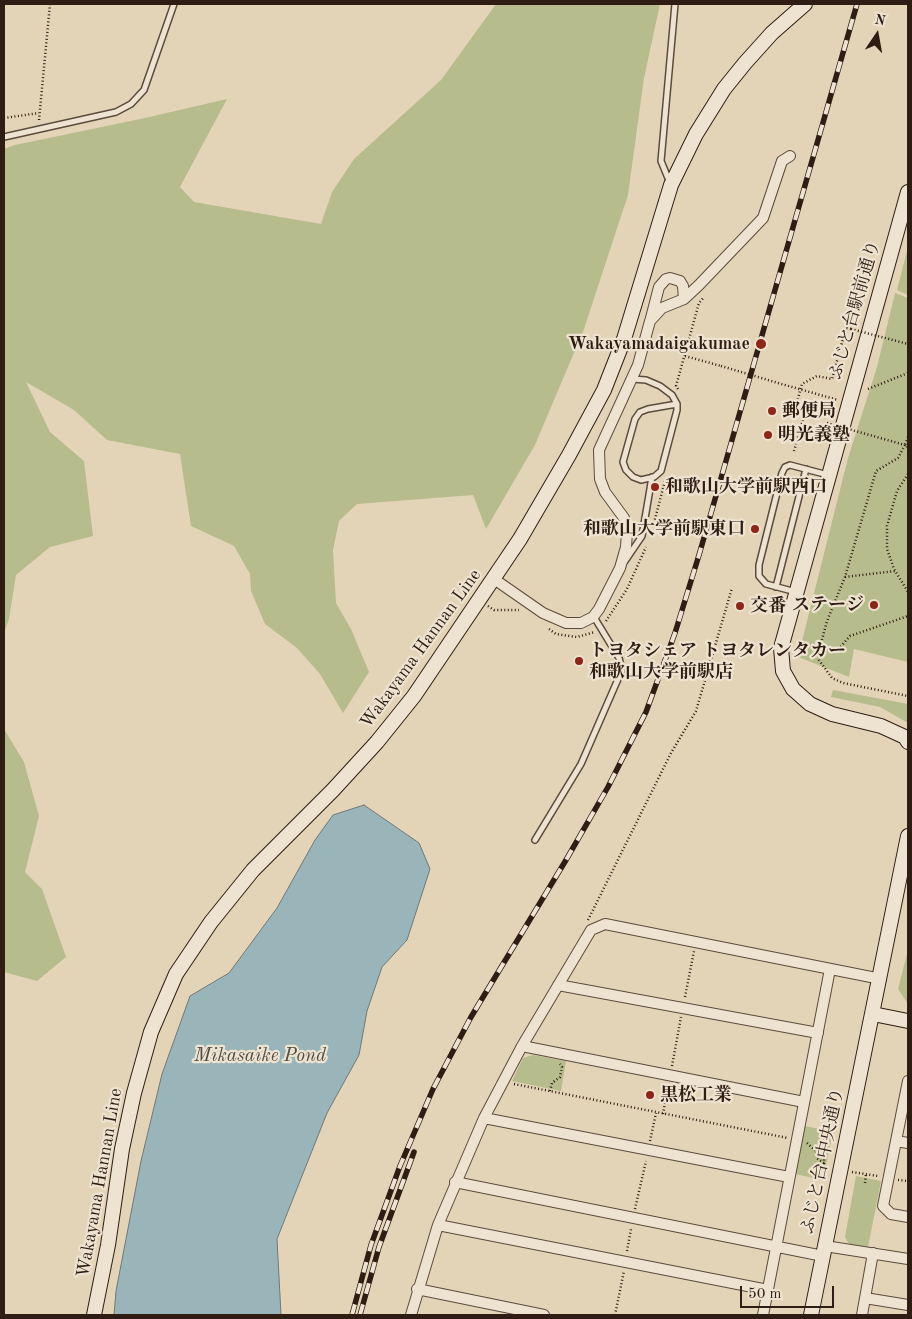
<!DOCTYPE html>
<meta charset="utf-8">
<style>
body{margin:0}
#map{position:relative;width:912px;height:1319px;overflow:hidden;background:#e4d4b7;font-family:"Old Standard TT",serif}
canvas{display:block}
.frame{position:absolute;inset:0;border:5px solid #2f1d13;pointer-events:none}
.north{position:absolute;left:852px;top:10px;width:50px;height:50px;-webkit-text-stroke:4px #ede3d0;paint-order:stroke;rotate:12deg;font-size:14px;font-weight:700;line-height:20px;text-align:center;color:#2f1d13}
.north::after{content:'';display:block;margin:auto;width:18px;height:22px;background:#2f1d13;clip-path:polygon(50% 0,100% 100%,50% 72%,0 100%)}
.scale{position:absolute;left:740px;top:1286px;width:94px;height:22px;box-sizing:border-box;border:2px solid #2f1d13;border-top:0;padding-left:6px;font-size:15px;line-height:18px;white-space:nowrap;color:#2f1d13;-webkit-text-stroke:4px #ede3d0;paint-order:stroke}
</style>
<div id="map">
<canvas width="912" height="1319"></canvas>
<div class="frame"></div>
<div class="north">N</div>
<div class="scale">50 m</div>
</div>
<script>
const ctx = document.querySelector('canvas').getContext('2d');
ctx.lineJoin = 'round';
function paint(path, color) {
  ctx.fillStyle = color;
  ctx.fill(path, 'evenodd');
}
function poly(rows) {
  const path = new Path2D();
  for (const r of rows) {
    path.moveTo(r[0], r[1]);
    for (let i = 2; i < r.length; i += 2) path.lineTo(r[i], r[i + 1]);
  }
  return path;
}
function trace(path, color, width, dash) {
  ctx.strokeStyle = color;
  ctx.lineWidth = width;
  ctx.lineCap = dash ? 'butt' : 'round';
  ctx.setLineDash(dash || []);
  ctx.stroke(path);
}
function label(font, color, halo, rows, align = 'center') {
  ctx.font = font + ' "Old Standard TT","Noto Serif JP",serif';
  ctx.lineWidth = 4.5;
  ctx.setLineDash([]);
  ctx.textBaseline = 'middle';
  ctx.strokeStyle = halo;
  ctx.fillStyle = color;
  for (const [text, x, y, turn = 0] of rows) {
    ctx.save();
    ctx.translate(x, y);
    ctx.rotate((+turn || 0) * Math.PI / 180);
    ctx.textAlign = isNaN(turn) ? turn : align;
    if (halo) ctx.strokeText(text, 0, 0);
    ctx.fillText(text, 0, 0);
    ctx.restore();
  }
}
const green = poly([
 [496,4,660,4,644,78,628,195,584,329,535,445,486,529,473,495,357,504,339,521,333,550,336,603,351,629,369,672,343,713,320,674,297,648,265,624,251,591,250,574,234,546,191,526,180,454,107,440,74,410,26,382,50,432,84,461,93,536,50,547,16,575,9,619,4,633,4,149,15,145,145,118,227,99,180,187,194,202,321,224,332,192,354,159,441,80],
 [908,247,908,295,897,290],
 [895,293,908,298,908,662,854,649,849,677,798,657,848,458,877,367],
 [833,690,908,704,908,723,880,707,831,697],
 [4,729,24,762,39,816,25,872,42,889,66,957,37,981,4,972],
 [908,950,908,1004,898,989],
 [533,1055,566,1061,561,1091,512,1081,523,1058],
 [805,1126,833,1132,823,1180,795,1174],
 [856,1176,881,1181,868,1247,849,1244,845,1237]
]);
const water = poly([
 [364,805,419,843,430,869,407,940,382,967,367,1011,359,1055,327,1113,277,1239,281,1315,114,1315,116,1291,141,1161,162,1074,190,996,229,973,277,908,315,840,333,815,364,805]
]);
const path = poly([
 [4,118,39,113],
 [39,120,50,4],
 [685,356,721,366],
 [778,383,838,400],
 [678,389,676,386,699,303,704,297],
 [868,389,908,373],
 [908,437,905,445,908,447],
 [905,445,898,458,876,471,845,577,827,621,820,647,819,660,832,678,843,683,908,696],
 [794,451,805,413,797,402,802,384,817,376,832,379,846,328,851,329],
 [908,474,897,491,887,526,887,549,894,569,908,592],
 [654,523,666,477],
 [845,577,895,571],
 [488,606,494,610,519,610],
 [606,621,627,589,646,547],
 [549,629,556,634,577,637,595,632],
 [820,647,835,653,850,636,908,616],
 [588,920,671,753,696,711,732,588],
 [685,997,694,951],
 [672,1066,681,1017],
 [514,1084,788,1138],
 [550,1091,552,1083,560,1077,562,1067,560,1064],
 [663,1114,668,1086],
 [650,1141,656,1113],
 [807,1143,817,1152,816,1158,824,1163,824,1155,817,1152],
 [852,1172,878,1176],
 [898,1180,908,1181],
 [865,1183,866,1174],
 [635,1209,646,1161],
 [627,1251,631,1229],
 [615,1315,624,1271]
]);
const lane = poly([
 [4,137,116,112,131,104,144,90,174,4],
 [670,183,661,161,675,4],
 [632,379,646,380,660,386,672,395,677,404,677,410,661,471,654,477,641,480,633,477,626,470,623,462,635,419,640,412,648,409,677,404],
 [625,561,642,536,652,477],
 [776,587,806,469],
 [796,592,766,584,759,576,759,565,782,473,785,467,790,465,828,475],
 [535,840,581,764,622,670,619,658,594,617]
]);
const street = poly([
 [651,318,659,287,666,279,670,278,680,281,683,286,684,299],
 [494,579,543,613,566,623,581,623,593,617,599,609,620,568,626,547,627,532,624,518,605,492,600,479,599,450,638,365,650,321,662,308,684,299,699,285,763,218,782,161,790,156],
 [558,985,818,1033],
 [522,1046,804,1102],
 [908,1081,883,1206,891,1214,908,1217],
 [484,1118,789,1177],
 [896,1141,908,1143],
 [455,1182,823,1256],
 [438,1225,768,1290],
 [825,1246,908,1259],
 [417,1289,544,1315],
 [865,1298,908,1305],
 [411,1315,438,1225,484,1118,522,1046,591,930,605,924,881,979],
 [763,1315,830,969],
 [862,1315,873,1253]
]);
const secondary = poly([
 [908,192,781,648,783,671,793,689,810,704,832,714,881,726,905,737,908,742],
 [873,1014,908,1021],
 [94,1315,108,1245,122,1149,134,1093,151,1032,176,974,211,922,253,870,333,790,377,742,414,696,520,539,569,455,604,390,624,339,671,185,696,134,724,89,745,63,772,33,805,4],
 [811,1315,908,836]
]);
const rail = poly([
 [352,1315,371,1245,400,1166,433,1089,471,1017,566,860,608,787,646,712,675,633,699,555,857,4],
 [360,1315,379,1247,414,1152]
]);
const pathBridge = poly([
 [851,329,908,344],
 [721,366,778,383],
 [827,423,905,445]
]);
const markers = [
 [761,344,6,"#8f2418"],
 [772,411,5,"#8f2418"],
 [768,435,5,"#8f2418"],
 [655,487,5,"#8f2418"],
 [755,529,5,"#8f2418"],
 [874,605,5,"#8f2418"],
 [740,606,5,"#8f2418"],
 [579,661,5,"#8f2418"],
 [650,1095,5,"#8f2418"]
];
const streetNames = [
 ["ふじと台駅前通り",855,310,-74],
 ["Wakayama Hannan Line",421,649,-54],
 ["ふじと台 中央通り",823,1161,-78],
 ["Wakayama Hannan Line",100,1183,-80]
];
const poiNames = [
 ["Wakayamadaigakumae",750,344,"right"],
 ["郵便局",782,411],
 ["明光義塾",778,435],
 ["和歌山大学前駅西口",665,487],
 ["和歌山大学前駅東口",745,529,"right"],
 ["ステージ",864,605,"right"],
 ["交番",750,606],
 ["トヨタシェア トヨタレンタカー",589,651],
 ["和歌山大学前駅店",589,672],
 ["黒松工業",660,1095]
];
const waterNames = [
 ["Mikasaike Pond",260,1056]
];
paint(green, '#b7bc8c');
paint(water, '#9ab5b9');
trace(water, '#6f7877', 1);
trace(lane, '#5c4b3c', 8);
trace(street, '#5c4b3c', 12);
trace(secondary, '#2f1d13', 16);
trace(path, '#2f1d13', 2.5, [1, 2.5]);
trace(lane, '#ede3d0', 5);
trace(street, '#ede3d0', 10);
trace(secondary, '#ede3d0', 14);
trace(rail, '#2f1d13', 5.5);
trace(rail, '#ede3d0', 4, [11]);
trace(pathBridge, '#2f1d13', 2.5, [1, 2.5]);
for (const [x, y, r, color] of markers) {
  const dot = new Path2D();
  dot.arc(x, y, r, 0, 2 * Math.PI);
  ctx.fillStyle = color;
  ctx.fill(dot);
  trace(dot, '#ede3d0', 2);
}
label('18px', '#2f1d13', '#ede3d0', streetNames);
label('bold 18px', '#2f1d13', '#ede3d0', poiNames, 'left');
label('italic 19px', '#4f4b45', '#ede3d0', waterNames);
</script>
